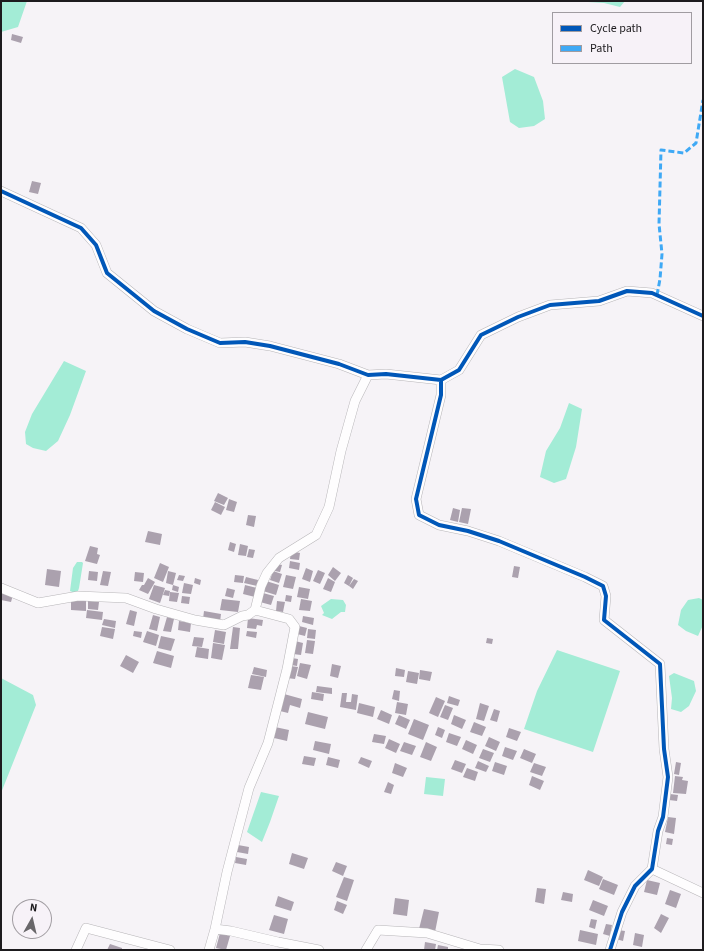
<!DOCTYPE html>
<style>
body{margin:0}
#map{position:relative;width:704px;height:951px;overflow:hidden;background:#f6f3f7;font-family:"Source Sans 3",sans-serif}
canvas{display:block}
.frame{position:absolute;inset:0;border:2px solid #1d1b1e;pointer-events:none}
.legend{position:absolute;left:552px;top:12px;width:140px;height:52px;box-sizing:border-box;background:#f7f2f8;border:1px solid #a09ca1;margin:0;padding:5px 7px;list-style:none;font-size:12px;color:#1d1b1e}
.legend li{display:flex;align-items:center;gap:8px;height:20px}
.legend b{width:20px;border:1px solid #a09ca1}
.north{position:absolute;left:12px;top:899px;width:40px;height:40px;box-sizing:border-box;background:#f7f2f8;border:1px solid #a09ca1;border-radius:50%;rotate:8deg;font-size:11px;font-weight:700;line-height:16px;text-align:center;color:#1d1b1e}
.north::after{content:'';display:block;margin:auto;width:14px;height:18px;background:#69676a;clip-path:polygon(50% 0,100% 100%,50% 72%,0 100%)}
</style>
<div id="map">
<canvas width="704" height="951"></canvas>
<div class="frame"></div>
<ul class="legend">
<li><b style="height:5px;background:#0057b8"></b>Cycle path</li>
<li><b style="height:5px;background:#3fa9f5"></b>Path</li>
</ul>
<div class="north">N</div>
</div>
<script>
const ctx = document.querySelector('canvas').getContext('2d');
ctx.lineJoin = 'round';
function paint(path, color) {
  ctx.fillStyle = color;
  ctx.fill(path, 'evenodd');
}
function poly(rows) {
  const path = new Path2D();
  for (const r of rows) {
    path.moveTo(r[0], r[1]);
    for (let i = 2; i < r.length; i += 2) path.lineTo(r[i], r[i + 1]);
  }
  return path;
}
function trace(path, color, width, dash) {
  ctx.strokeStyle = color;
  ctx.lineWidth = width;
  ctx.lineCap = dash ? 'butt' : 'round';
  ctx.setLineDash(dash || []);
  ctx.stroke(path);
}
const water = poly([
 [1,1,27,1,18,27,1,32],
 [587,1,625,1,620,7,604,3,588,2],
 [515,69,534,77,543,101,545,119,534,126,519,128,510,122,502,77],
 [64,361,86,371,70,415,58,441,46,451,33,448,26,444,25,432,32,414],
 [569,403,582,409,576,447,566,479,554,483,540,477,546,451,560,428],
 [77,562,82,562,83,563,79,588,77,594,70,591,73,568],
 [699,598,703,600,703,625,698,636,686,631,678,625,681,610,688,600],
 [331,599,343,600,346,605,345,612,341,612,332,619,322,615,324,613,321,606],
 [557,650,620,671,593,752,524,729,537,691],
 [674,673,694,681,696,691,689,706,681,712,671,709,672,698,669,676],
 [1,678,33,695,36,705,1,793],
 [426,777,445,779,443,796,424,794],
 [261,792,279,796,270,822,262,842,247,832]
]);
const building = poly([
 [12,34,23,37,21,43,11,40],
 [32,181,41,183,38,194,29,192],
 [218,493,228,498,224,505,214,501],
 [229,499,237,502,234,512,226,510],
 [215,502,225,507,221,515,211,510],
 [453,508,460,510,458,522,450,520],
 [462,508,471,509,468,524,459,522],
 [248,515,256,516,254,527,246,525],
 [148,531,162,534,160,545,145,542],
 [230,542,236,544,234,552,228,550],
 [240,544,248,546,246,556,238,555],
 [90,546,98,548,97,554,100,555,97,564,85,561],
 [249,549,255,550,253,558,247,557],
 [291,551,300,553,299,560,290,559],
 [290,561,300,563,299,570,289,568],
 [160,563,169,567,163,582,154,578],
 [272,563,282,565,280,572,270,570],
 [514,566,520,567,518,578,512,577],
 [333,567,341,573,335,581,328,575],
 [306,568,313,571,310,582,302,579],
 [47,569,61,571,59,587,45,585],
 [318,570,325,573,320,584,313,581],
 [89,571,98,572,97,581,88,580],
 [103,571,111,572,108,586,100,585],
 [168,571,176,573,173,585,166,583],
 [273,571,282,574,279,583,270,580],
 [135,572,144,573,143,582,134,581],
 [179,575,185,576,183,581,177,580],
 [235,575,244,576,243,583,234,582],
 [286,575,296,577,293,589,283,587],
 [348,575,353,578,349,586,344,583],
 [246,577,258,580,257,586,244,583],
 [148,578,155,582,148,594,139,590,142,585,144,585],
 [195,578,201,580,200,585,194,583],
 [328,578,335,582,331,592,323,589],
 [354,579,358,581,353,589,349,586],
 [266,581,279,585,276,595,263,591],
 [184,583,193,585,191,594,182,593],
 [154,585,165,588,160,603,149,599],
 [173,585,179,587,178,592,172,590],
 [245,585,257,588,255,597,243,594],
 [299,587,310,589,308,599,297,597],
 [227,588,235,590,233,598,225,596],
 [165,590,170,591,169,596,163,595],
 [1,592,13,595,11,602,1,600],
 [170,592,179,593,177,602,169,601],
 [263,593,274,596,271,605,260,602],
 [286,595,292,596,291,602,285,601],
 [182,596,190,597,189,604,181,603],
 [222,599,240,601,238,612,220,610],
 [301,599,312,601,310,611,299,610],
 [71,600,86,601,86,611,71,610],
 [88,601,99,602,98,610,88,609],
 [277,601,285,602,283,612,276,611],
 [87,610,103,612,102,620,86,618],
 [130,610,137,612,134,626,126,624],
 [204,611,221,614,220,622,203,619],
 [153,615,160,617,157,631,149,629],
 [303,616,314,618,313,625,302,622],
 [167,617,174,619,171,632,163,631],
 [248,618,263,620,262,626,257,625,256,629,247,628],
 [104,619,116,621,115,628,102,625],
 [179,621,191,623,190,632,178,630],
 [299,626,307,628,305,636,297,634],
 [102,627,115,629,113,639,100,636],
 [233,627,240,628,238,649,230,649],
 [308,629,316,630,315,639,307,638],
 [215,630,226,632,224,644,213,642],
 [134,631,142,632,141,638,133,636],
 [147,631,159,635,156,646,143,642],
 [247,631,257,632,256,638,246,636],
 [161,636,175,639,171,651,158,648],
 [194,637,204,638,202,647,192,646],
 [487,638,493,639,492,644,486,643],
 [307,640,315,641,313,654,305,653],
 [295,641,303,643,301,655,293,654],
 [213,643,225,645,222,660,211,658],
 [197,647,209,649,208,659,195,657],
 [157,651,174,656,171,668,153,663],
 [126,655,139,662,133,673,120,666],
 [292,658,298,659,297,666,291,665],
 [300,663,311,665,307,679,297,676],
 [332,664,341,666,338,678,330,676],
 [290,666,298,667,295,679,287,678],
 [254,667,267,670,266,677,252,674],
 [396,668,405,670,404,677,395,676],
 [420,670,432,672,430,681,419,679],
 [408,671,419,673,417,684,406,682],
 [251,675,264,677,261,690,248,688],
 [317,686,332,688,332,694,316,692],
 [394,690,400,691,399,701,392,699],
 [312,692,324,694,323,701,311,699],
 [342,693,347,693,346,702,351,702,352,694,358,695,356,710,340,707],
 [284,694,302,699,300,708,290,705,288,713,280,711],
 [449,696,460,700,458,706,447,703],
 [436,697,445,701,438,717,429,713],
 [397,702,408,704,406,715,395,713],
 [359,703,375,707,373,717,357,713],
 [480,703,489,706,484,721,476,719],
 [445,705,453,708,448,720,440,717],
 [494,709,500,711,497,722,490,720],
 [381,710,392,715,389,724,377,719],
 [308,712,328,717,325,729,305,724],
 [399,715,410,720,406,729,395,724],
 [454,715,466,720,462,729,451,724],
 [414,719,429,725,423,740,408,734],
 [474,722,486,727,482,736,470,732],
 [275,727,289,730,287,741,274,738],
 [438,727,445,730,442,738,435,735],
 [509,728,521,732,517,741,506,737],
 [449,733,461,737,457,746,446,742],
 [374,734,386,736,384,744,372,742],
 [489,737,500,742,496,751,485,746],
 [389,739,400,744,396,753,385,748],
 [466,740,477,745,473,754,462,749],
 [315,741,331,744,329,754,313,750],
 [404,742,416,746,412,755,400,751],
 [426,742,437,747,431,761,420,757],
 [505,747,517,751,513,760,502,756],
 [483,749,494,753,490,762,479,758],
 [524,749,536,754,532,763,520,758],
 [304,756,316,758,314,766,302,764],
 [328,757,340,760,338,768,326,765],
 [361,757,372,761,369,768,358,763],
 [455,760,466,764,462,773,451,769],
 [478,761,489,766,486,772,475,768],
 [495,762,507,766,504,775,492,771],
 [676,762,681,763,679,775,674,774],
 [395,763,407,768,403,777,392,773],
 [534,763,546,767,542,776,530,772],
 [467,768,478,772,475,781,463,777],
 [532,776,544,781,540,790,529,785],
 [675,776,683,777,682,780,688,781,686,794,673,793],
 [388,782,394,785,391,794,384,792],
 [670,794,678,795,677,801,669,800],
 [668,817,676,818,674,834,665,832],
 [667,838,673,839,672,845,666,844],
 [238,845,249,847,248,854,237,852],
 [292,853,308,858,304,869,289,864],
 [236,857,247,859,246,865,235,863],
 [336,862,347,866,343,876,332,871],
 [588,870,603,877,599,886,584,880],
 [344,877,354,880,347,901,336,897],
 [603,879,618,885,614,895,599,889],
 [647,880,660,883,657,895,644,892],
 [537,888,546,889,544,904,535,902],
 [670,890,681,894,676,908,665,904],
 [563,892,573,894,572,902,561,900],
 [278,896,294,902,291,911,275,906],
 [395,898,409,900,407,916,393,914],
 [593,900,608,906,604,916,589,910],
 [337,901,347,905,343,914,334,910],
 [424,909,439,912,435,932,419,929],
 [661,914,669,918,661,933,654,928],
 [274,915,288,919,284,934,269,930],
 [591,919,597,920,595,929,589,927],
 [606,924,612,925,610,936,603,934],
 [580,930,598,934,596,945,578,941],
 [618,930,625,931,623,941,616,939],
 [220,933,230,936,226,950,216,948],
 [635,933,644,935,642,947,633,945],
 [425,942,436,944,435,950,424,950],
 [110,944,122,948,122,950,107,950],
 [438,945,448,947,448,950,437,950]
]);
const street = poly([
 [1,191,81,228,96,245,107,273,154,311,187,329,220,343,245,342,270,346,339,364,368,375,386,374,441,380,459,370,481,335,518,317,550,305,599,301,627,291,652,293,703,316],
 [441,380,441,395,416,499,419,515,439,525,468,531,499,541,585,577,603,586,606,596,604,620,660,664,664,749,668,777,663,817,658,831,652,869,635,886,622,912,610,950],
 [1,588,38,603,78,596,126,598,156,609,195,620,224,625,242,616,248,615,255,610,289,619,295,627,287,669,268,743,249,788,227,872,215,929,209,950],
 [255,610,261,586,267,573,279,558,316,535,329,507,341,451,355,401,368,375],
 [652,869,703,893],
 [215,929,231,931,278,942,319,950],
 [76,950,86,928,170,950],
 [366,950,378,930,427,933,480,949,499,950]
]);
const quiet = poly([
 [657,295,660,279,662,254,659,224,661,150,684,153,696,143,703,100]
]);
const cycleway = poly([
 [1,191,81,228,96,245,107,273,154,311,187,329,220,343,245,342,270,346,339,364,368,375,386,374,441,380,459,370,481,335,518,317,550,305,599,301,627,291,652,293,703,316],
 [441,380,441,395,416,499,419,515,439,525,468,531,499,541,585,577,603,586,606,596,604,620,660,664,664,749,668,777,663,817,658,831,652,869,635,886,622,912,610,950]
]);
paint(water, '#a3ecd6');
paint(building, '#aba1ae');
trace(street, '#b7b5b8', 10);
trace(street, '#fefdfe', 9);
trace(quiet, '#3fa9f5', 3, [6, 3]);
trace(cycleway, '#0057b8', 4);
</script>
